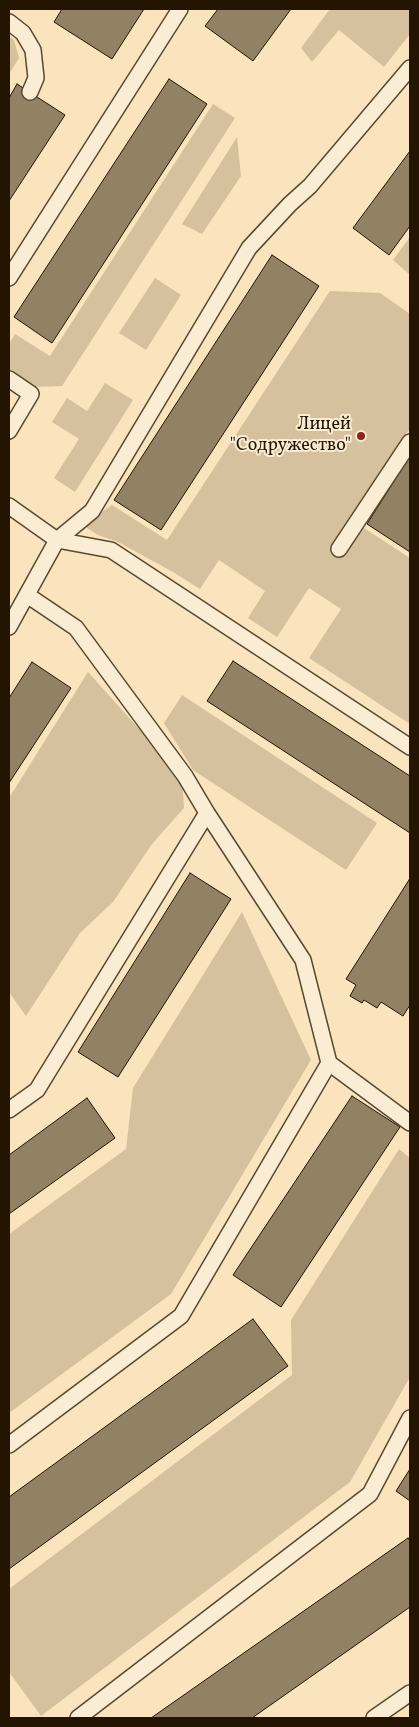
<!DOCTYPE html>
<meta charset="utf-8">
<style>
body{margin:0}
#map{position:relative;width:419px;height:1727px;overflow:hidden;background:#f9e4bd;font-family:Vollkorn,serif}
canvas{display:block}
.frame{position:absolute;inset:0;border:10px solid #231502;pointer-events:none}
</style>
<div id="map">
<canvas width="419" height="1727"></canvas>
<div class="frame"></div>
</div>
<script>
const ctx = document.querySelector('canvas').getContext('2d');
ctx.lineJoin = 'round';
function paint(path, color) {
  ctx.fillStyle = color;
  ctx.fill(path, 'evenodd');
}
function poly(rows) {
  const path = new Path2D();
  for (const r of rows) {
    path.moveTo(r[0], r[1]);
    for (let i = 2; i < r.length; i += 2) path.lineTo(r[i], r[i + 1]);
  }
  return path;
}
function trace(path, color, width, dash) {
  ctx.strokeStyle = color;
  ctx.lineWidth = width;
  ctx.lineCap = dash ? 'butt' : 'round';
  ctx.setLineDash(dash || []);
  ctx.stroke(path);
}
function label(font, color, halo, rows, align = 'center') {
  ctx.font = font + ' Vollkorn,serif';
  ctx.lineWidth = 4;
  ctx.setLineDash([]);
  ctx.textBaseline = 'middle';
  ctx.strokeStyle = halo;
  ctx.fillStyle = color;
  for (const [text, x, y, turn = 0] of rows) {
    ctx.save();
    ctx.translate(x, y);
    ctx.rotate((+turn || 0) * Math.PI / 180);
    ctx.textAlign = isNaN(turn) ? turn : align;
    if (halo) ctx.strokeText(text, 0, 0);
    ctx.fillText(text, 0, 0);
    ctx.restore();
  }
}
const green = poly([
 [330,9,410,9,410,34,384,67,339,30,312,62,301,48],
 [9,36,14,40,19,58,9,74],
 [213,104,235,118,62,386,32,387,9,372,9,344,15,334,50,356],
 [237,137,241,176,202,234,182,224],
 [410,237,410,275,393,260],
 [155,278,181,295,146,350,119,333],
 [330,291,380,293,410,314,410,428,350,519,410,558,410,724,309,658,341,609,309,588,277,637,248,618,265,591,219,560,200,589,173,572,118,542,98,535,87,528,87,522,112,505,167,540],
 [105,383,133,400,75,492,54,478,79,439,52,422,67,398,87,411],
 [88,672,182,777,184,808,152,844,113,902,80,933,26,1016,9,992,9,798],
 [182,695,377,823,346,870,193,770,164,723],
 [242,912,311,1060,171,1294,9,1413,9,1234,126,1149,133,1088],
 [399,1149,410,1158,410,1377,350,1482,41,1716,9,1672,9,1589,292,1375,291,1320]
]);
const building = poly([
 [62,9,144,9,112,59,54,22,62,9],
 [218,9,291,9,253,61,205,26,218,9],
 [169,79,207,104,52,343,14,317,169,79],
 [17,84,65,115,9,201,9,98,17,84],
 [410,151,410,226,389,255,353,228,410,151],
 [272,255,319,286,161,530,114,500,272,255],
 [410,456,410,552,367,524,410,456],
 [233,661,410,776,410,833,207,701,233,661],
 [32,662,71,688,9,783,9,698,32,662],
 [190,873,231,899,118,1077,78,1052,190,873],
 [409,880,410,881,410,1005,403,1016,381,1002,377,1008,364,1000,362,1003,350,996,356,985,346,979,409,880],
 [352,1096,400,1127,281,1307,233,1275,352,1096],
 [87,1098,115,1138,9,1214,9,1155,87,1098],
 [253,1319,288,1366,9,1569,9,1497,253,1319],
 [410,1469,410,1501,396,1491,410,1469],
 [408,1538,410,1541,410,1607,252,1718,151,1718,408,1538]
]);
const lane = poly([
 [9,22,23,33,33,50,36,78,30,92],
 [9,278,180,9],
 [9,379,31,394,9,431],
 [9,506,57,540,92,511,249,248,290,204,310,186,410,68],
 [339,549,410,442],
 [27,595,76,628,185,776,207,813,303,960,329,1063,410,1123],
 [9,627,57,540,111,550,410,747],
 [9,1110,37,1090,207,813],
 [9,1445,181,1316,329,1063],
 [78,1718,370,1494,410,1418],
 [374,1718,410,1693]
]);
const markers = [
 [361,436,5,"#8f2418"]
];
const poiNames = [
 ["Лицей",351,426],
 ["\"Содружество\"",351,447]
];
paint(green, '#d5c19d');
paint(building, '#928163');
trace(building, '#231502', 1);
trace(lane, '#584931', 18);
trace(lane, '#fbedd4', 15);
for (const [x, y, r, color] of markers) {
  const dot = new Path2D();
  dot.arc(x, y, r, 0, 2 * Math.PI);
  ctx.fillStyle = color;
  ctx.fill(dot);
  trace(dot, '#fbedd4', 2);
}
label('18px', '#231502', '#fbedd4', poiNames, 'right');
</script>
